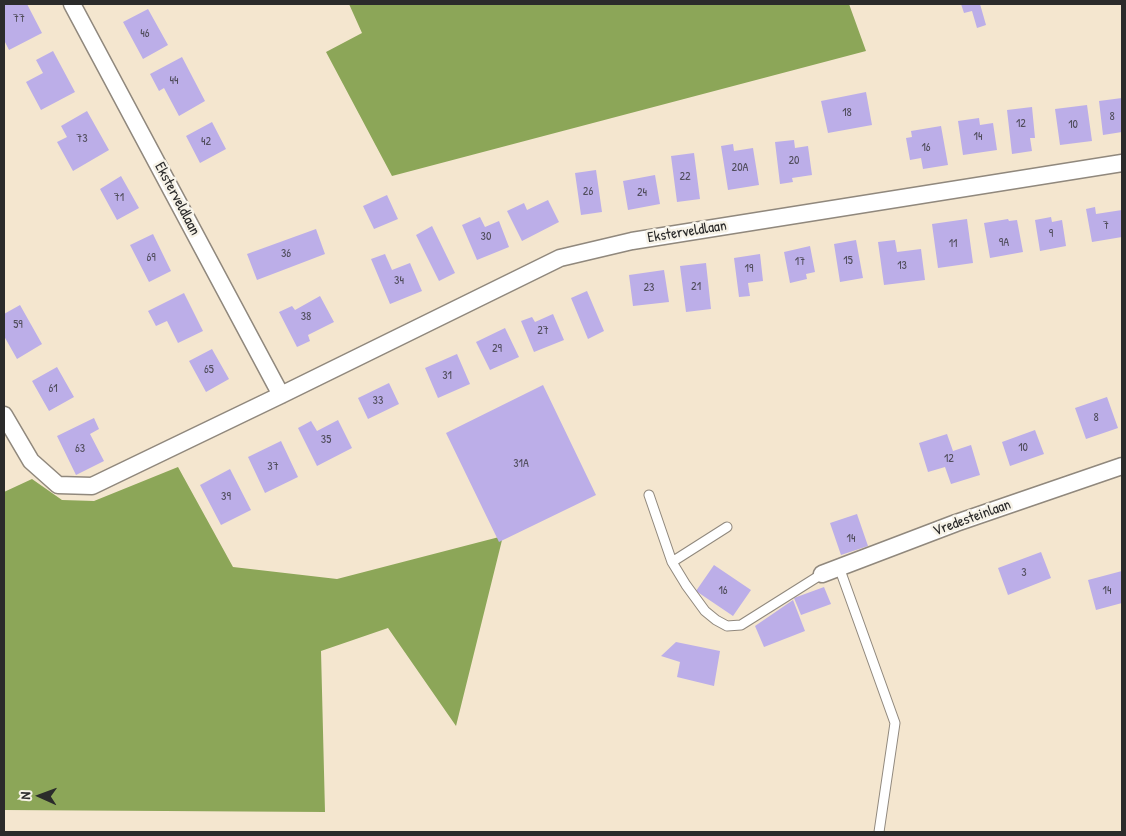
<!DOCTYPE html>
<style>
body{margin:0}
#map{position:relative;width:1126px;height:836px;overflow:hidden;background:#f4e6cf;font-family:"Patrick Hand",sans-serif}
canvas{display:block}
.frame{position:absolute;inset:0;border:5px solid #2b2b2b;pointer-events:none}
.north{position:absolute;left:15px;top:771px;width:50px;height:50px;-webkit-text-stroke:4px #f7f3e8;paint-order:stroke;rotate:272deg;font-size:14px;font-weight:700;line-height:20px;text-align:center;color:#2b2b2b}
.north::after{content:'';display:block;margin:auto;width:18px;height:22px;background:#2b2b2b;clip-path:polygon(50% 0,100% 100%,50% 72%,0 100%)}
</style>
<div id="map">
<canvas width="1126" height="836"></canvas>
<div class="frame"></div>
<div class="north">N</div>
</div>
<script>
const ctx = document.querySelector('canvas').getContext('2d');
ctx.lineJoin = 'round';
function paint(path, color) {
  ctx.fillStyle = color;
  ctx.fill(path, 'evenodd');
}
function poly(rows) {
  const path = new Path2D();
  for (const r of rows) {
    path.moveTo(r[0], r[1]);
    for (let i = 2; i < r.length; i += 2) path.lineTo(r[i], r[i + 1]);
  }
  return path;
}
function trace(path, color, width, dash) {
  ctx.strokeStyle = color;
  ctx.lineWidth = width;
  ctx.lineCap = dash ? 'butt' : 'round';
  ctx.setLineDash(dash || []);
  ctx.stroke(path);
}
function label(font, color, halo, rows, align = 'center') {
  ctx.font = font + ' "Patrick Hand",sans-serif';
  ctx.lineWidth = 5;
  ctx.setLineDash([]);
  ctx.textBaseline = 'middle';
  ctx.strokeStyle = halo;
  ctx.fillStyle = color;
  for (const [text, x, y, turn = 0] of rows) {
    ctx.save();
    ctx.translate(x, y);
    ctx.rotate((+turn || 0) * Math.PI / 180);
    ctx.textAlign = isNaN(turn) ? turn : align;
    if (halo) ctx.strokeText(text, 0, 0);
    ctx.fillText(text, 0, 0);
    ctx.restore();
  }
}
const forest = poly([
 [349,4,849,4,866,51,392,176,326,52,362,33],
 [178,467,233,567,337,579,503,536,456,726,388,628,321,651,325,812,4,810,4,492,32,479,62,500,94,501]
]);
const building = poly([
 [5,4,27,4,42,33,9,50,4,40,4,5],
 [961,4,980,4,986,25,977,28,972,11,964,13],
 [148,9,168,45,143,59,123,22],
 [53,51,75,92,41,110,26,82,43,73,36,60],
 [182,57,205,101,179,116,164,88,159,91,150,74],
 [866,92,872,125,828,133,821,101],
 [1122,98,1122,132,1103,135,1099,101],
 [1087,105,1092,141,1060,145,1055,109],
 [1032,107,1035,138,1030,138,1032,151,1012,154,1007,110],
 [87,111,109,150,73,171,57,142,67,137,61,126],
 [979,118,980,125,993,123,997,150,963,155,958,121],
 [212,122,226,149,200,163,186,136],
 [941,126,948,165,923,169,921,158,910,160,906,138,912,137,911,131],
 [794,140,795,148,808,146,812,175,792,178,793,182,780,184,775,142],
 [733,144,734,151,753,148,759,185,728,190,721,146],
 [694,153,700,199,677,202,671,156],
 [596,170,602,212,581,215,575,173],
 [655,175,660,204,628,210,623,181],
 [121,176,139,208,117,220,100,189],
 [387,195,398,219,374,229,363,206],
 [548,200,559,222,522,241,507,211,524,203,527,210],
 [1095,207,1096,214,1122,210,1122,237,1092,242,1086,209],
 [480,217,485,227,499,221,509,247,477,260,462,225],
 [1051,217,1052,222,1062,220,1066,246,1040,251,1035,220],
 [967,219,973,263,938,268,932,224],
 [1008,219,1009,221,1017,220,1023,252,990,258,984,223],
 [432,226,455,273,439,281,416,235],
 [316,229,325,254,257,280,247,254],
 [153,234,171,271,149,282,130,245],
 [856,240,863,278,840,282,834,244],
 [895,240,897,252,921,249,925,280,884,285,878,242],
 [810,246,815,272,806,274,807,279,790,283,784,252],
 [385,254,392,270,410,263,422,291,390,304,371,259],
 [760,254,763,281,748,283,750,296,739,297,734,258],
 [706,263,711,309,686,312,680,266],
 [664,270,669,302,633,306,629,275],
 [587,291,604,331,588,339,571,298],
 [184,293,203,331,178,343,167,321,156,326,148,311],
 [320,296,334,322,308,335,310,341,297,347,279,312,292,306,295,310],
 [20,305,42,344,17,359,4,336,4,314],
 [553,314,564,340,534,352,521,321,532,317,535,322],
 [505,328,519,357,490,370,476,342],
 [212,349,229,379,206,392,189,361],
 [457,354,470,384,438,398,425,368],
 [57,367,74,397,49,411,32,381],
 [389,383,399,404,368,419,358,398],
 [543,385,596,495,499,542,446,433],
 [1107,397,1118,428,1086,439,1075,408],
 [94,418,99,429,90,434,104,461,76,475,57,436],
 [338,420,352,448,317,466,298,428,311,421,317,431],
 [1035,430,1044,454,1010,466,1002,442],
 [947,434,953,451,971,445,980,475,951,484,945,467,928,472,919,443],
 [281,441,298,477,265,493,248,457],
 [230,469,251,510,221,525,200,485],
 [857,514,868,546,841,555,830,523],
 [1041,552,1051,578,1008,595,998,568],
 [714,565,751,590,733,616,696,591],
 [1122,571,1122,603,1096,610,1088,580],
 [824,587,831,604,801,615,794,598],
 [793,600,805,631,764,647,755,626],
 [676,642,720,651,714,686,677,677,680,662,661,656]
]);
const lane = poly([
 [649,495,672,562,686,585,705,611,716,620,727,626,741,625,822,574],
 [672,562,727,527],
 [839,567,895,723,879,832]
]);
const street = poly([
 [72,4,281,395],
 [4,415,31,461,58,485,92,486,281,395,560,258,632,241,1122,163],
 [822,574,956,523,1122,466]
]);
const numberNames = [
 ["77",19,19],
 ["46",145,34],
 ["44",174,81],
 ["18",847,113],
 ["8",1112,117],
 ["12",1021,124],
 ["10",1073,125],
 ["14",978,137],
 ["73",82,139],
 ["42",206,142],
 ["16",926,148],
 ["20",794,161],
 ["20A",740,168],
 ["22",685,177],
 ["26",588,192],
 ["24",642,193],
 ["71",119,198],
 ["7",1106,226],
 ["9",1051,234],
 ["30",486,237],
 ["9A",1004,243],
 ["11",953,244],
 ["36",286,254],
 ["69",151,258],
 ["15",848,261],
 ["17",800,262],
 ["13",902,266],
 ["19",749,269],
 ["34",399,281],
 ["21",696,287],
 ["23",649,288],
 ["38",306,317],
 ["59",18,325],
 ["27",543,331],
 ["29",497,349],
 ["65",209,370],
 ["31",447,376],
 ["61",53,389],
 ["33",378,401],
 ["8",1096,418],
 ["35",326,440],
 ["10",1023,448],
 ["63",80,449],
 ["12",949,459],
 ["31A",521,464],
 ["37",273,467],
 ["39",226,497],
 ["14",851,539],
 ["3",1024,573],
 ["16",723,591],
 ["14",1107,591]
];
const streetNames = [
 ["Eksterveldlaan",177,199,62],
 ["Eksterveldlaan",687,232,-9],
 ["Vredesteinlaan",972,518,-20]
];
paint(forest, '#8ca658');
paint(building, '#bcaee8');
trace(lane, '#90887d', 11);
trace(street, '#90887d', 19);
trace(lane, '#fff', 9);
trace(street, '#fff', 16);
label('12px', '#4f4c5a', null, numberNames);
label('15px', '#2b2b2b', '#f7f3e8', streetNames);
</script>
